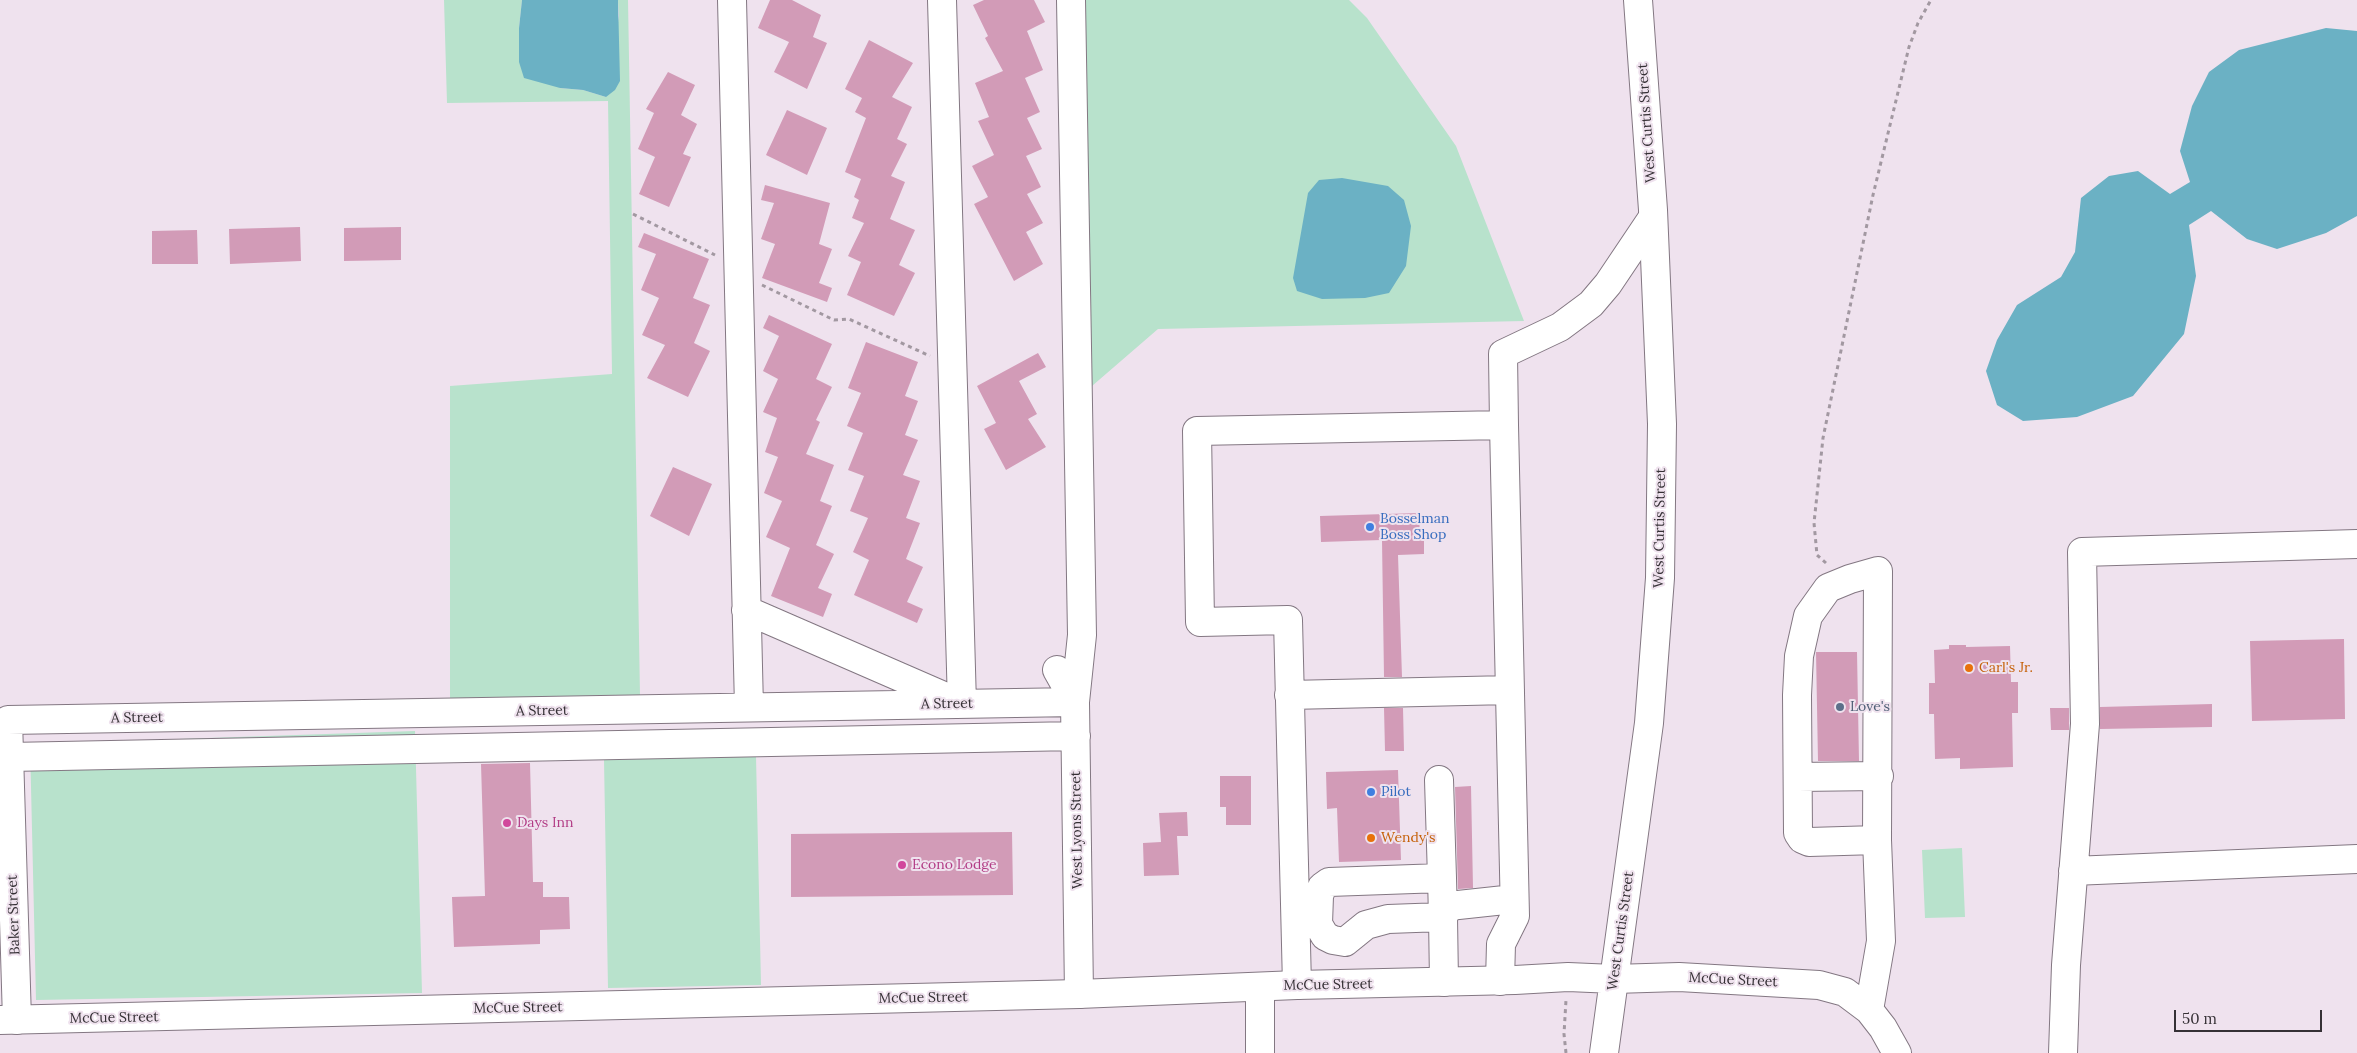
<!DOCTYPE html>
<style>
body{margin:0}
#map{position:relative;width:2357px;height:1053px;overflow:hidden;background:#efe2ee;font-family:Lora,serif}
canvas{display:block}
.scale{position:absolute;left:2174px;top:1010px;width:148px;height:22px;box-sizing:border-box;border:2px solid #353035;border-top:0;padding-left:6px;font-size:15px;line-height:18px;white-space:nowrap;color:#353035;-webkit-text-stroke:4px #efe2ee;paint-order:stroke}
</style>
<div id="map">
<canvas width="2357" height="1053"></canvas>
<div class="scale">50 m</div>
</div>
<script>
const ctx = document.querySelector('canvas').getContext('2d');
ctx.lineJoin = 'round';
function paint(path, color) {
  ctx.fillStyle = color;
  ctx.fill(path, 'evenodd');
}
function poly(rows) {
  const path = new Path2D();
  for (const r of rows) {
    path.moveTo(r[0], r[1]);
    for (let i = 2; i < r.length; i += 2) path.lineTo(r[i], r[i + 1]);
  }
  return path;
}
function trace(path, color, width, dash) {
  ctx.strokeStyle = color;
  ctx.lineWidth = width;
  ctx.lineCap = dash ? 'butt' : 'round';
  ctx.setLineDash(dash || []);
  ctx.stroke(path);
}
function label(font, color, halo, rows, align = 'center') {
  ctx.font = font + ' Lora,serif';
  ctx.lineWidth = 4;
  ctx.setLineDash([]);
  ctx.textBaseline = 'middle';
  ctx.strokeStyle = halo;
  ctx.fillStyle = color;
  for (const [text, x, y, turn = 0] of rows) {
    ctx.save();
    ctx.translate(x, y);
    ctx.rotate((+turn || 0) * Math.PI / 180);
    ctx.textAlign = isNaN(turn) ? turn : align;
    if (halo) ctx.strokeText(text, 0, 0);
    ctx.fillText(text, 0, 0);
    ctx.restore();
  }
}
const green = poly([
 [444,0,522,0,519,28,560,88,583,90,606,97,619,16,618,0,628,0,640,695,450,699,450,386,612,374,608,101,447,103],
 [1061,0,1349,0,1367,18,1456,146,1524,321,1158,329,1092,386,1069,387],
 [415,731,422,993,36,1000,30,744],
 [756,756,761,985,608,988,604,760],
 [1962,848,1965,917,1925,918,1922,850]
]);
const water = poly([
 [522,0,618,0,620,81,615,90,606,97,583,90,560,88,524,78,519,62,519,28],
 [2326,28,2357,31,2357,216,2326,233,2277,249,2247,239,2211,211,2189,225,2196,276,2184,334,2133,396,2077,417,2023,421,1997,405,1986,371,1997,340,2017,305,2061,277,2075,252,2081,198,2109,176,2138,171,2170,194,2190,182,2180,151,2192,106,2209,72,2239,50],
 [1342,178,1388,186,1404,200,1411,226,1406,266,1389,293,1365,298,1322,299,1297,291,1293,278,1308,193,1319,180]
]);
const building = poly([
 [770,0,792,0,821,15,813,37,827,43,807,89,774,72,789,42,758,28],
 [984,0,1034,0,1045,22,1027,31,1043,70,1025,78,1040,112,1027,118,1042,149,1026,156,1041,187,1027,194,1043,223,1026,232,1043,264,1014,281,974,204,988,197,972,166,994,155,978,121,989,117,975,83,1003,71,985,38,988,36,973,5],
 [869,40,913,63,892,97,912,107,897,139,907,144,891,176,905,182,890,219,915,230,899,265,915,273,894,316,847,295,861,262,848,256,864,223,852,218,859,200,854,197,861,179,845,172,866,118,855,112,862,98,845,89],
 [668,72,695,85,681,115,697,124,683,154,691,157,669,207,639,194,655,157,638,149,654,113,646,109],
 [787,110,827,128,807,175,766,155],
 [765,185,830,203,819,244,832,249,819,283,832,288,827,302,762,278,775,244,761,239,774,203,761,200],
 [300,227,301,261,230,264,229,229],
 [401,227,401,260,344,261,344,228],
 [197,230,198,264,152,264,152,231],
 [644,233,709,259,693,298,710,305,694,343,710,351,688,397,647,378,665,345,642,335,659,298,641,290,656,254,638,247],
 [769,315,832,344,816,379,832,387,816,420,820,422,806,454,834,465,820,501,832,506,816,545,834,554,818,588,832,594,823,617,771,596,790,548,766,537,782,501,764,493,778,457,765,452,777,418,763,412,778,379,763,371,779,336,763,328],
 [866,342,918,362,905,396,918,401,905,435,918,440,903,475,920,481,906,518,920,523,906,559,923,567,907,602,923,609,917,623,854,595,869,560,853,552,868,518,850,511,864,476,848,470,863,433,847,426,861,393,848,388],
 [1038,353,1046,367,1019,381,1037,414,1028,419,1046,447,1006,470,984,429,996,423,977,386],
 [673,467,712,484,689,536,650,516],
 [1419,513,1420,537,1424,537,1424,554,1398,555,1402,677,1384,677,1382,540,1321,542,1320,516],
 [2344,639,2345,719,2252,721,2250,641],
 [1949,645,1966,645,1966,647,2010,646,2011,682,2018,682,2018,713,2012,713,2013,767,1960,769,1960,758,1935,759,1934,714,1929,714,1929,683,1935,683,1934,650,1949,649],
 [1816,652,1857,652,1859,761,1818,761],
 [2212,704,2212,727,2100,729,2100,707],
 [1384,708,1403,708,1404,751,1385,751],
 [2050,708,2069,708,2069,730,2051,730],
 [530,763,533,882,543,882,543,897,569,897,570,929,540,930,540,944,454,947,452,897,485,896,481,764],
 [1398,770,1401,860,1339,862,1337,808,1327,809,1326,772],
 [1220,776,1251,776,1251,825,1226,825,1226,807,1220,807],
 [1471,786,1473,888,1458,889,1455,787],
 [1187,812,1188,836,1177,836,1179,875,1144,876,1143,843,1161,842,1159,813],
 [1012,832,1013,895,791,897,791,834]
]);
const path = poly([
 [633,214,715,255],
 [762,285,834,320,849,319,930,356],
 [1826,563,1817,555,1814,523,1823,438,1873,195,1909,47,1918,23,1931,0],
 [1566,1053,1564,1034,1566,1000]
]);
const minor = poly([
 [732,0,749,707],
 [746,610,962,704,942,0],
 [1057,670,1075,702,1079,994],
 [1289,695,1510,690],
 [9,757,1076,736],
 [1798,777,1879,776],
 [1439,780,1442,878,1443,917,1388,919,1366,925,1345,942,1333,940,1325,936,1318,924,1319,896,1322,887,1329,882,1442,878],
 [2073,871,2357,859],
 [1614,979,1679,977,1819,985,1845,992,1869,1010,1883,1028,1897,1053],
 [1500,981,1501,944,1515,916,1504,425],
 [1444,982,1443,917,1449,906,1514,899],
 [1297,985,1288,620,1200,622,1197,431,1504,425,1503,354,1560,327,1591,304,1608,284,1653,217],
 [1260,987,1260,1053],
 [1869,1010,1881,941,1877,840,1878,571,1850,579,1828,588,1808,616,1799,656,1797,695,1798,833,1802,839,1809,842,1877,840],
 [17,1020,8,720,1075,702,1082,635,1071,0],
 [2063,1053,2066,965,2085,724,2082,552,2357,544]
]);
const major = poly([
 [0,1020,1079,994,1297,985,1515,980,1568,977,1614,979],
 [1604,1053,1649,723,1660,578,1662,424,1653,210,1638,0]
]);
const markers = [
 [1370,527,5,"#3f7fe0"],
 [1969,668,5,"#e8710a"],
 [1840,707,5,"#5c6f8a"],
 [1371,792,5,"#3f7fe0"],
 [507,823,5,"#d1479c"],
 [1371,838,5,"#e8710a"],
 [902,865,5,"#d1479c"]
];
const streetNames = [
 ["West Curtis Street",1647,123,-94],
 ["West Curtis Street",1660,528,-89],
 ["A Street",947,704,-1],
 ["A Street",542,711,-1],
 ["A Street",137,718,-1],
 ["West Lyons Street",1077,830,-91],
 ["Baker Street",14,915,-92],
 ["West Curtis Street",1621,931,-82],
 ["McCue Street",1733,980,3],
 ["McCue Street",1328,985,-1],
 ["McCue Street",923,998,-1],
 ["McCue Street",518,1008,-1],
 ["McCue Street",114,1018,-1]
];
const shopNames = [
 ["Bosselman",1380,519],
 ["Boss Shop",1380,535],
 ["Pilot",1381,792]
];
const foodNames = [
 ["Carl's Jr.",1979,668],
 ["Wendy's",1381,838]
];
const serviceNames = [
 ["Love's",1850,707]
];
const hotelNames = [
 ["Days Inn",517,823],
 ["Econo Lodge",912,865]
];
paint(green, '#b8e2cc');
paint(water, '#6bb1c4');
paint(building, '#d29bb7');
trace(minor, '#837782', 30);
trace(major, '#837782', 30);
trace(path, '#a298a1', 3, [4, 4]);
trace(minor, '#fff', 28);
trace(major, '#fff', 28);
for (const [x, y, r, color] of markers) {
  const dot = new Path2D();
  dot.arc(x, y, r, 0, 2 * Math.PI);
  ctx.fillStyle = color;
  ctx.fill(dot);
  trace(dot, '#efe2ee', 2);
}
label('14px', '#353035', '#efe2ee', streetNames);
label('14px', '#366cbe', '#efe2ee', shopNames, 'left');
label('14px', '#c56008', '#efe2ee', foodNames, 'left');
label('14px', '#4e5e75', '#efe2ee', serviceNames, 'left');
label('14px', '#b23c85', '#efe2ee', hotelNames, 'left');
</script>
